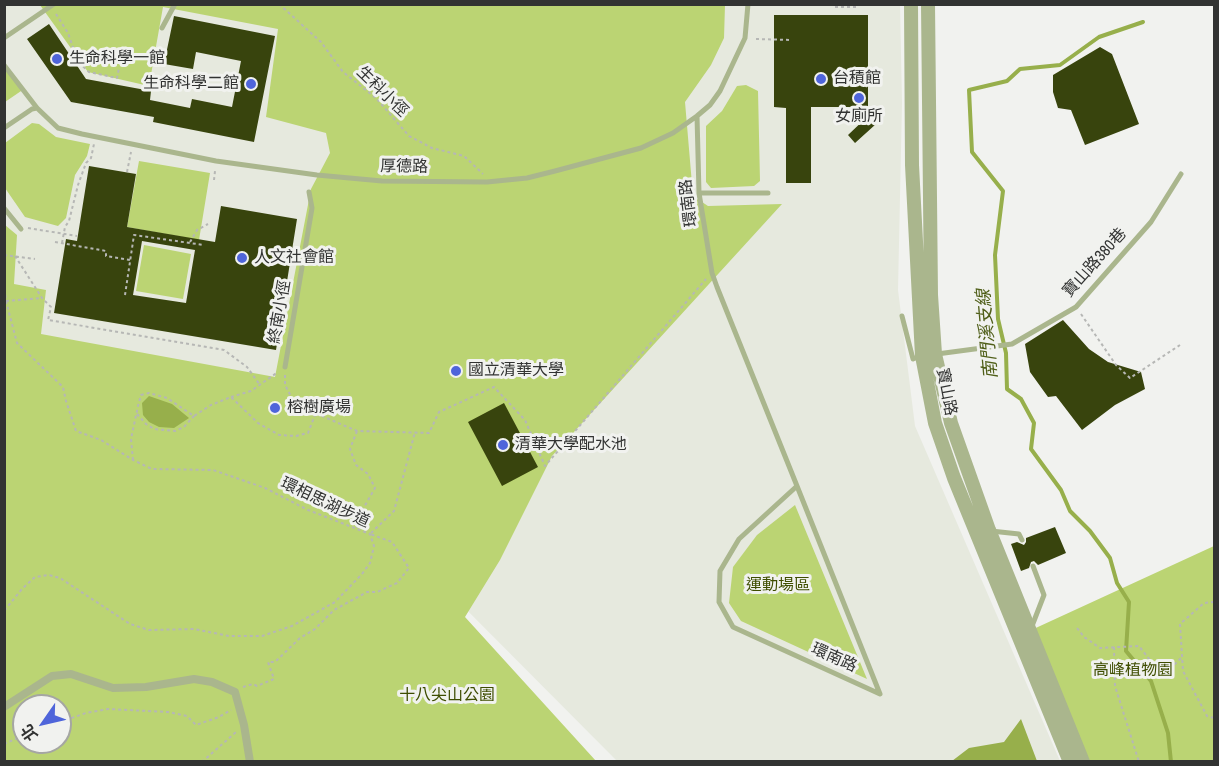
<!DOCTYPE html>
<meta charset="utf-8">
<style>
body{margin:0}
#map{position:relative;width:1219px;height:766px;overflow:hidden;background:#f1f2ef;font-family:"Archivo Narrow","Noto Sans TC",sans-serif}
canvas{display:block}
.frame{position:absolute;inset:0;border:6px solid #323332;pointer-events:none}
.north{position:absolute;left:12px;top:694px;width:60px;height:60px;box-sizing:border-box;background:#f1f2ef;border:2px solid #a5a6a3;border-radius:50%;rotate:236deg;font-size:16px;font-weight:700;line-height:24px;text-align:center;color:#323332}
.north::after{content:'';display:block;margin:auto;width:21px;height:27px;background:#4f65da;clip-path:polygon(50% 0,100% 100%,50% 72%,0 100%)}
</style>
<div id="map">
<canvas width="1219" height="766"></canvas>
<div class="frame"></div>
<div class="north">北</div>
</div>
<script>
const ctx = document.querySelector('canvas').getContext('2d');
ctx.lineJoin = 'round';
function paint(path, color) {
  ctx.fillStyle = color;
  ctx.fill(path, 'evenodd');
}
function poly(rows) {
  const path = new Path2D();
  for (const r of rows) {
    path.moveTo(r[0], r[1]);
    for (let i = 2; i < r.length; i += 2) path.lineTo(r[i], r[i + 1]);
  }
  return path;
}
function trace(path, color, width, dash) {
  ctx.strokeStyle = color;
  ctx.lineWidth = width;
  ctx.lineCap = dash ? 'butt' : 'round';
  ctx.setLineDash(dash || []);
  ctx.stroke(path);
}
function label(font, color, halo, rows, align = 'center') {
  ctx.font = font + ' "Archivo Narrow","Noto Sans TC",sans-serif';
  ctx.lineWidth = 6;
  ctx.setLineDash([]);
  ctx.textBaseline = 'middle';
  ctx.strokeStyle = halo;
  ctx.fillStyle = color;
  for (const [text, x, y, turn = 0] of rows) {
    ctx.save();
    ctx.translate(x, y);
    ctx.rotate((+turn || 0) * Math.PI / 180);
    ctx.textAlign = isNaN(turn) ? turn : align;
    if (halo) ctx.strokeText(text, 0, 0);
    ctx.fillText(text, 0, 0);
    ctx.restore();
  }
}
const built = poly([
 [5,5,900,5,902,103,898,290,915,426,1060,761,617,761,428,571,5,699]
]);
const green = poly([
 [40,5,725,5,724,38,711,65,685,102,693,196,708,206,782,204,552,456,500,560,465,617,596,761,5,761,5,225,17,235,14,284,46,290,41,334,275,377,311,189,330,153,326,133,266,117,278,29,163,7,149,86,88,72],
 [24,706,60,706,60,742,24,742],
 [4,65,24,89,5,102,4,102],
 [746,85,758,91,760,181,754,186,711,188,706,182,706,126,722,111,737,86],
 [32,123,39,124,56,137,90,144,87,156,75,175,66,218,58,226,25,217,5,188,5,143],
 [139,161,210,173,199,240,127,227],
 [144,245,191,254,183,299,136,291],
 [795,505,867,679,741,621,729,603,733,567,757,535],
 [1214,546,1214,761,1087,761,1027,632]
]);
const water = poly([
 [149,396,172,404,189,418,174,428,159,427,149,422,143,415,142,403],
 [1021,719,1037,761,952,761,969,748,1004,742]
]);
const stream = poly([
 [1143,22,1099,37,1060,65,1020,69,1007,81,969,90,972,152,1003,191,995,255,998,319,1006,353,1007,389,1021,399,1034,423,1031,449,1061,490,1070,511,1090,531,1110,558,1117,583,1129,602,1126,651,1151,681,1168,733,1171,762]
]);
const building = poly([
 [774,15,868,15,868,107,811,107,811,183,786,183,786,108,774,107],
 [174,16,275,36,254,142,153,122,154,117,71,102,27,39,49,24,86,79,151,91,150,100,190,108,192,99,232,107,241,61,196,52,193,69,164,64],
 [1100,47,1112,54,1139,124,1085,145,1071,110,1058,108,1053,92,1053,75],
 [868,116,876,124,855,143,848,135],
 [89,166,136,174,127,227,215,242,221,206,297,219,276,350,54,313,66,239,77,241],
 [142,241,195,250,186,303,133,295],
 [1063,320,1089,349,1108,362,1141,372,1145,389,1115,405,1082,430,1056,396,1048,397,1030,372,1025,344],
 [504,403,538,467,502,486,468,422],
 [1055,527,1066,553,1038,565,1034,561,1031,562,1029,568,1021,571,1011,544,1017,542,1024,545,1026,542,1026,538]
]);
const path = poly([
 [279,4,321,42,343,72,376,98,409,136,432,148,464,156,483,174],
 [816,4,816,5],
 [835,7,859,7],
 [56,14,68,33,78,62,89,72,117,78,119,68],
 [756,39,792,40],
 [127,172,131,152],
 [214,180,215,171],
 [28,228,77,236],
 [55,242,106,251,106,256,130,260],
 [190,242,197,230,208,224],
 [62,243,65,227,69,221,78,185,86,163,91,158,94,144],
 [4,255,35,259],
 [15,256,42,298,51,307,48,320,224,350,247,367,260,385],
 [4,283,6,301,17,343,63,387,66,401,76,431,101,440,133,460,152,469,213,470,265,488,308,510,370,534,374,546,370,563,362,574,335,602,292,626,262,636,229,636,194,629,149,630,130,624,60,578,49,575,35,577,22,589,4,611],
 [125,295,134,235,204,245],
 [6,301,42,298],
 [1081,314,1116,365,1130,378,1180,345],
 [285,375,285,385,293,400,303,408,357,431,429,433,439,412,494,387,525,420,545,466,706,279],
 [231,397,251,391,278,372],
 [137,414,146,424,154,429,175,431,184,427,194,416],
 [357,431,350,449,356,465,368,474,375,488,363,509,357,528],
 [133,460,131,439,138,406,141,395,149,393,167,398,194,416,211,405,231,397,258,423,279,435,296,436,308,433,315,415],
 [1214,602,1204,603,1180,624,1183,671,1207,716,1214,718],
 [1077,628,1084,637,1100,648,1139,646,1159,672,1172,667,1181,658],
 [1114,647,1115,686,1139,762],
 [243,687,253,684,257,686,274,679,268,662,275,662,300,638,315,629,334,610,367,592,377,592,397,583,409,568,392,542,370,534,394,511,415,432],
 [60,722,86,713,108,709,168,712,187,716,196,725,219,717,231,710],
 [4,744,24,735],
 [202,762,236,732]
]);
const service = poly([
 [162,28,175,4],
 [4,38,54,4],
 [4,65,37,108,58,128,82,134,216,161,317,175,382,181,487,182,527,178,555,171,641,148,673,133,697,116,710,105,720,91,745,38,748,4],
 [697,116,699,193,712,273,717,287,797,486,880,694,733,627,719,602,720,571,739,539,797,486],
 [4,128,32,109,37,108],
 [699,193,768,193],
 [4,208,21,229],
 [902,316,913,359,920,356],
 [937,354,1012,344,1076,307,1151,222,1181,174],
 [285,367,312,208,309,192],
 [991,531,1019,534,1022,540],
 [1032,626,1044,595,1033,566]
]);
const pedestrian = poly([
 [4,707,52,676,71,674,113,688,146,687,194,679,212,682,235,692,244,725,250,762]
]);
const tertiary = poly([
 [911,4,912,165,922,356,935,423,954,478,1070,762],
 [928,4,931,295,935,354,951,423,989,530,1083,762]
]);
const markers = [
 [57,59,6,"#4f65da"],
 [821,79,6,"#4f65da"],
 [251,84,6,"#4f65da"],
 [859,98,6,"#4f65da"],
 [242,258,6,"#4f65da"],
 [456,371,6,"#4f65da"],
 [275,408,6,"#4f65da"],
 [503,445,6,"#4f65da"]
];
const poiNames = [
 ["生命科學一館",69,59],
 ["台積館",833,79],
 ["生命科學二館",239,84,"right"],
 ["女廁所",859,117,"center"],
 ["人文社會館",254,258],
 ["國立清華大學",468,371],
 ["榕樹廣場",287,408],
 ["清華大學配水池",515,445]
];
const streetNames = [
 ["生科小徑",382,92,44],
 ["厚德路",404,167,1],
 ["環南路",689,203,-97],
 ["寶山路380巷",1095,263,-48],
 ["終南小徑",280,312,-80],
 ["寶山路",946,392,79],
 ["環相思湖步道",325,503,25],
 ["環南路",834,658,24]
];
const parkNames = [
 ["運動場區",778,586],
 ["高峰植物園",1133,671],
 ["十八尖山公園",447,696]
];
const waterNames = [
 ["南門溪支線",988,334,-95]
];
paint(built, '#e6e9de');
paint(green, '#bbd473');
paint(water, '#97af4b');
trace(stream, '#97af4b', 4);
paint(building, '#38440d');
trace(path, '#b6b7b5', 2, [3, 3]);
trace(service, '#aab68d', 5);
trace(pedestrian, '#aab68d', 8);
trace(tertiary, '#aab68d', 14);
for (const [x, y, r, color] of markers) {
  const dot = new Path2D();
  dot.arc(x, y, r, 0, 2 * Math.PI);
  ctx.fillStyle = color;
  ctx.fill(dot);
  trace(dot, '#f1f2ef', 2);
}
label('16px', '#323332', '#f1f2ef', poiNames, 'left');
label('16px', '#323332', '#f1f2ef', streetNames);
label('16px', '#3e4d00', '#f1f2ef', parkNames);
label('italic 18px', '#505f19', '#f1f2ef', waterNames);
</script>
